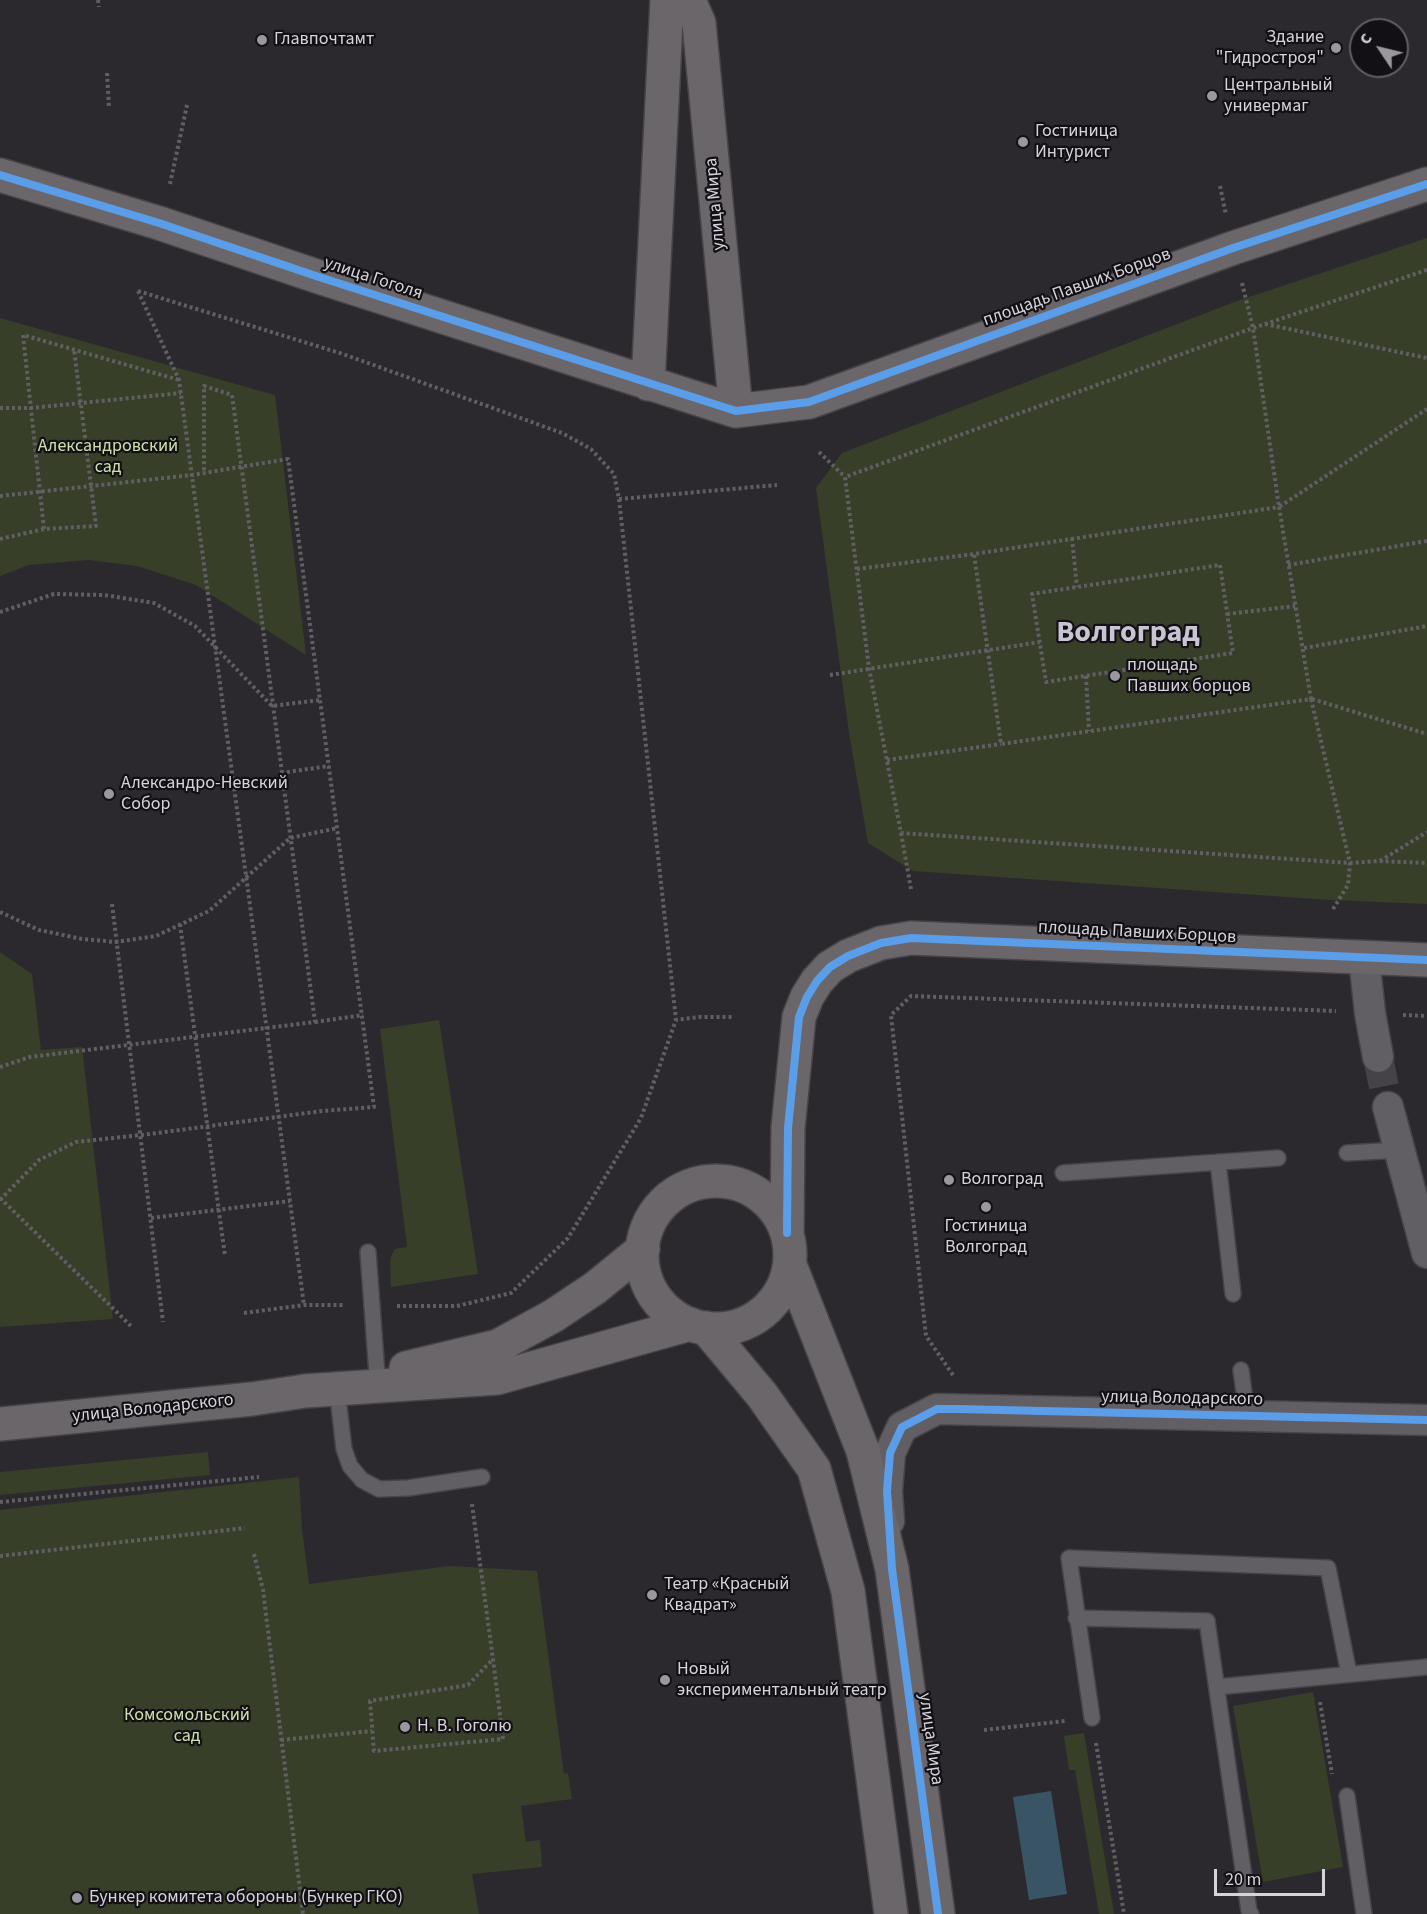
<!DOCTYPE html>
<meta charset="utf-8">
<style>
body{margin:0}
#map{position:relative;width:1427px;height:1914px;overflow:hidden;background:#2b292e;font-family:"Source Sans 3",sans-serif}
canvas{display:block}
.north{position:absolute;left:1349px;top:18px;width:60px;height:60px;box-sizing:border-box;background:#121015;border:2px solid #605e64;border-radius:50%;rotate:305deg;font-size:16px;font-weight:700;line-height:24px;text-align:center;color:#d6d3da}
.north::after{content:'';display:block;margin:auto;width:21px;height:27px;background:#9a989e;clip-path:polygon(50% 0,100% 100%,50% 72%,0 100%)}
.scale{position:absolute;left:1214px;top:1869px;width:111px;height:27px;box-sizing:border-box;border:3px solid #d6d3da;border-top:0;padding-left:8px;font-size:18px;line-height:21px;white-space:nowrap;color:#d6d3da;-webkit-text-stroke:4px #121015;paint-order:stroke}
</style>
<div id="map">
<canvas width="1427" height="1914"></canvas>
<div class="north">С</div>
<div class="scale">20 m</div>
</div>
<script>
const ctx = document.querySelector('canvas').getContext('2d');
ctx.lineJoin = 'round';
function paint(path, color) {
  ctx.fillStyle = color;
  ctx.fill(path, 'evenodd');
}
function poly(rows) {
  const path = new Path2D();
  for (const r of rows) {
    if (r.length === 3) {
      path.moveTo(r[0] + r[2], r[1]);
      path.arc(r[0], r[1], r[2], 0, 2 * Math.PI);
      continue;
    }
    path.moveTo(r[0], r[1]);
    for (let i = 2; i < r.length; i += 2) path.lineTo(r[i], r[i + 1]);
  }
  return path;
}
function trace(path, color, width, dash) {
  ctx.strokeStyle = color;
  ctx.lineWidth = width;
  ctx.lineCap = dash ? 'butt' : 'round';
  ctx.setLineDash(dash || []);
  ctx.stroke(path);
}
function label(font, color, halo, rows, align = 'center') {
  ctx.font = font + ' "Source Sans 3",sans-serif';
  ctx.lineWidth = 4.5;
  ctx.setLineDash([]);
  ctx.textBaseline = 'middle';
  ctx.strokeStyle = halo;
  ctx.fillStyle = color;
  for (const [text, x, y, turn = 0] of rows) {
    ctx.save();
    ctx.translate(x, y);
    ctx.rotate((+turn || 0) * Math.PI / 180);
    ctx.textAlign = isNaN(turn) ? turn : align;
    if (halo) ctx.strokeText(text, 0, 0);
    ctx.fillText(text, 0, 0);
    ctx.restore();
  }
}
const green = poly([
 [1427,238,1427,904,1330,900,913,871,868,843,849,733,816,488,842,453,1237,301],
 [0,318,275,395,306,655,196,585,137,566,89,560,29,565,0,576],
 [0,952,32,974,41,1050,82,1047,113,1319,0,1327],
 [439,1020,478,1274,391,1287,390,1263,391,1256,395,1249,407,1247,380,1029],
 [208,1452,210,1475,0,1495,0,1472],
 [299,1477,302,1529,309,1584,449,1566,537,1571,564,1774,568,1773,572,1799,521,1806,526,1842,540,1840,542,1867,472,1874,479,1914,0,1914,0,1510],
 [1313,1692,1343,1867,1263,1882,1233,1706],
 [1084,1733,1114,1914,1099,1914,1075,1770,1069,1770,1064,1736]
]);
const water = poly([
 [1051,1791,1067,1894,1029,1900,1013,1797]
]);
const streetTunnel = poly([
 [1378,1057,1388,1107]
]);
const path = poly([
 [98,0,99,7],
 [107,73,109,107],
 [170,184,187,105],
 [1220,186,1226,215],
 [1427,270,1253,328,845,477,869,668,901,833,1350,863,1379,861,1427,863],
 [1242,283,1253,328,1279,507,1427,409],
 [138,291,343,354,562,433,591,449,614,474,619,499,676,1020],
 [138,291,179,380,304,1305],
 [1265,324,1427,358],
 [0,408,31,408,181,393],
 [819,452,845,477],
 [0,496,192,475,288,459,374,1107,322,1111,150,1134,76,1142,39,1160,0,1200],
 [619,499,777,485],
 [1279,507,1311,699,1001,744,974,554,1279,507],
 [44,529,23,335,179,380],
 [1072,538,1077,587],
 [0,539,44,529,96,526,74,349],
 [1220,565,1233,653,1046,682,1032,594,1220,565],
 [1288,565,1427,541],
 [857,569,974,554],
 [0,612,54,594,104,595,154,603,195,626,272,706,320,700],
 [1227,614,1295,606],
 [1304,648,1427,626],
 [830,675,1040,642],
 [1086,676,1089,731],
 [1311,699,1350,863,1348,885,1333,909],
 [1312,699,1427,734],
 [887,760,1001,744],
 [281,773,329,766],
 [901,833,911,889],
 [1380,861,1427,832],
 [112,904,163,1322],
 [0,912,39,930,82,939,116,942,156,936,209,911,290,838,338,828],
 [180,924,225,1256],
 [1403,1015,1427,1016],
 [315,1022,363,1015],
 [0,1067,30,1057,315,1022,232,395,204,386,204,473],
 [0,1198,132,1327],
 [151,1218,290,1201],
 [397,1306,457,1306,511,1293,568,1238,641,1118,676,1020,699,1017,732,1017],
 [244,1313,304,1305,345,1305],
 [953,1375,926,1336,891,1015,911,996,1336,1011],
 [0,1502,259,1477],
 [472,1504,493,1659,503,1739,374,1751,370,1701,468,1685,493,1659],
 [254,1554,263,1590,303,1914],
 [0,1556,245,1528],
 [1320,1702,1332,1774],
 [984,1730,1065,1721],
 [281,1740,372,1731],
 [1096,1743,1124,1914]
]);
const lane = poly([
 [1347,1153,1399,1150],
 [1218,1162,1233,1294],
 [1063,1173,1278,1158],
 [368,1252,377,1374],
 [1241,1370,1247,1415],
 [337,1389,344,1449,350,1466,362,1480,379,1489,408,1488,482,1477],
 [1076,1618,1207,1621,1249,1911,1251,1914],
 [1217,1687,1427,1667],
 [1092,1718,1069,1558,1328,1568,1349,1674],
 [1347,1796,1364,1914]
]);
const street = poly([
 [1364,958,1370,1013,1378,1057],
 [1388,1107,1427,1253],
 [889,1521,887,1491,890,1453,902,1427,937,1409,1427,1420]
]);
const secondary = poly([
 [689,0,699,23,736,411],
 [0,175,159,223,316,276,736,411,809,402,1233,248,1427,184],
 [648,384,667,0],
 [716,1255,74],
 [787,1233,788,1128,799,1017,807,997,817,981,830,967,848,956,881,943,911,938,1427,960],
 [790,1265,863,1451,892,1569,938,1914],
 [706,1328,762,1395,814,1469,848,1591,891,1914],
 [406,1368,498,1346,553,1316,595,1288,643,1249],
 [0,1424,252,1399,305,1391,497,1378,690,1324]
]);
const cycleway = poly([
 [0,175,159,223,316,276,736,411,809,402,1233,248,1427,184],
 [787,1233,788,1128,799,1017,807,997,817,981,830,967,848,956,881,943,911,938,1427,960],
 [938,1914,892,1569,887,1491,890,1453,902,1427,937,1409,958,1409,1427,1420]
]);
const markers = [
 [262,40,6,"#9a989e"],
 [1336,48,6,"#9a989e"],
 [1212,96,6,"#9a989e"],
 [1023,142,6,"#9a989e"],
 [1115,676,6,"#9a989e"],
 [109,794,6,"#9a989e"],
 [949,1180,6,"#9a989e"],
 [986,1207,6,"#9a989e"],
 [652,1595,6,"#9a989e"],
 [665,1680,6,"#9a989e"],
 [405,1727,6,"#9a989e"],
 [77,1898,6,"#9a989e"]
];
const poiNames = [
 ["Здание",1324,38,"right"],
 ["\"Гидростроя\"",1324,59,"right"],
 ["Главпочтамт",274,40],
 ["Центральный",1224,86],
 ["универмаг",1224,107],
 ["Гостиница",1035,132],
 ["Интурист",1035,153],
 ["площадь",1127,666],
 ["Павших борцов",1127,687],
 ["Александро-Невский",121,784],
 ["Собор",121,805],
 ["Волгоград",961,1180],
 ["Гостиница",986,1227,"center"],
 ["Волгоград",986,1248,"center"],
 ["Театр «Красный",664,1585],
 ["Квадрат»",664,1606],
 ["Новый",677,1670],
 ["экспериментальный театр",677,1691],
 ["Н. В. Гоголю",417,1727],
 ["Бункер комитета обороны (Бункер ГКО)",89,1898]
];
const streetNames = [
 ["улица Мира",716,204,-95],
 ["улица Гоголя",373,279,18],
 ["площадь Павших Борцов",1077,288,-20],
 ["площадь Павших Борцов",1137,933,3],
 ["улица Володарского",1182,1399,1],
 ["улица Володарского",153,1409,-6],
 ["улица Мира",930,1739,82]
];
const parkNames = [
 ["Александровский",108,447],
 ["сад",108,468],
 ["Комсомольский",187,1716],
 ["сад",187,1737]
];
const townNames = [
 ["Волгоград",1128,634]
];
paint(green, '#373f29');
paint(water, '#395565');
trace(streetTunnel, '#454248', 30, [30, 15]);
trace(lane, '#464449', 18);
trace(street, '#464449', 33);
trace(secondary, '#464449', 36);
trace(path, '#615f63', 4, [3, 3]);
trace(lane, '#615f64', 15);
trace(street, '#615f64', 30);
trace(secondary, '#6b666a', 33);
trace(cycleway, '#5a9eea', 8);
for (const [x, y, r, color] of markers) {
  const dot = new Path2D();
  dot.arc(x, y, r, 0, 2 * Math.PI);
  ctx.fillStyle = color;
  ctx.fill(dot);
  trace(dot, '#121015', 2);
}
label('18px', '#d6d3da', '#121015', poiNames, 'left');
label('18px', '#d6d3da', '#121015', streetNames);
label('18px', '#cce1aa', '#121015', parkNames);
label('bold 30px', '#c9c3d2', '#121015', townNames);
</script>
